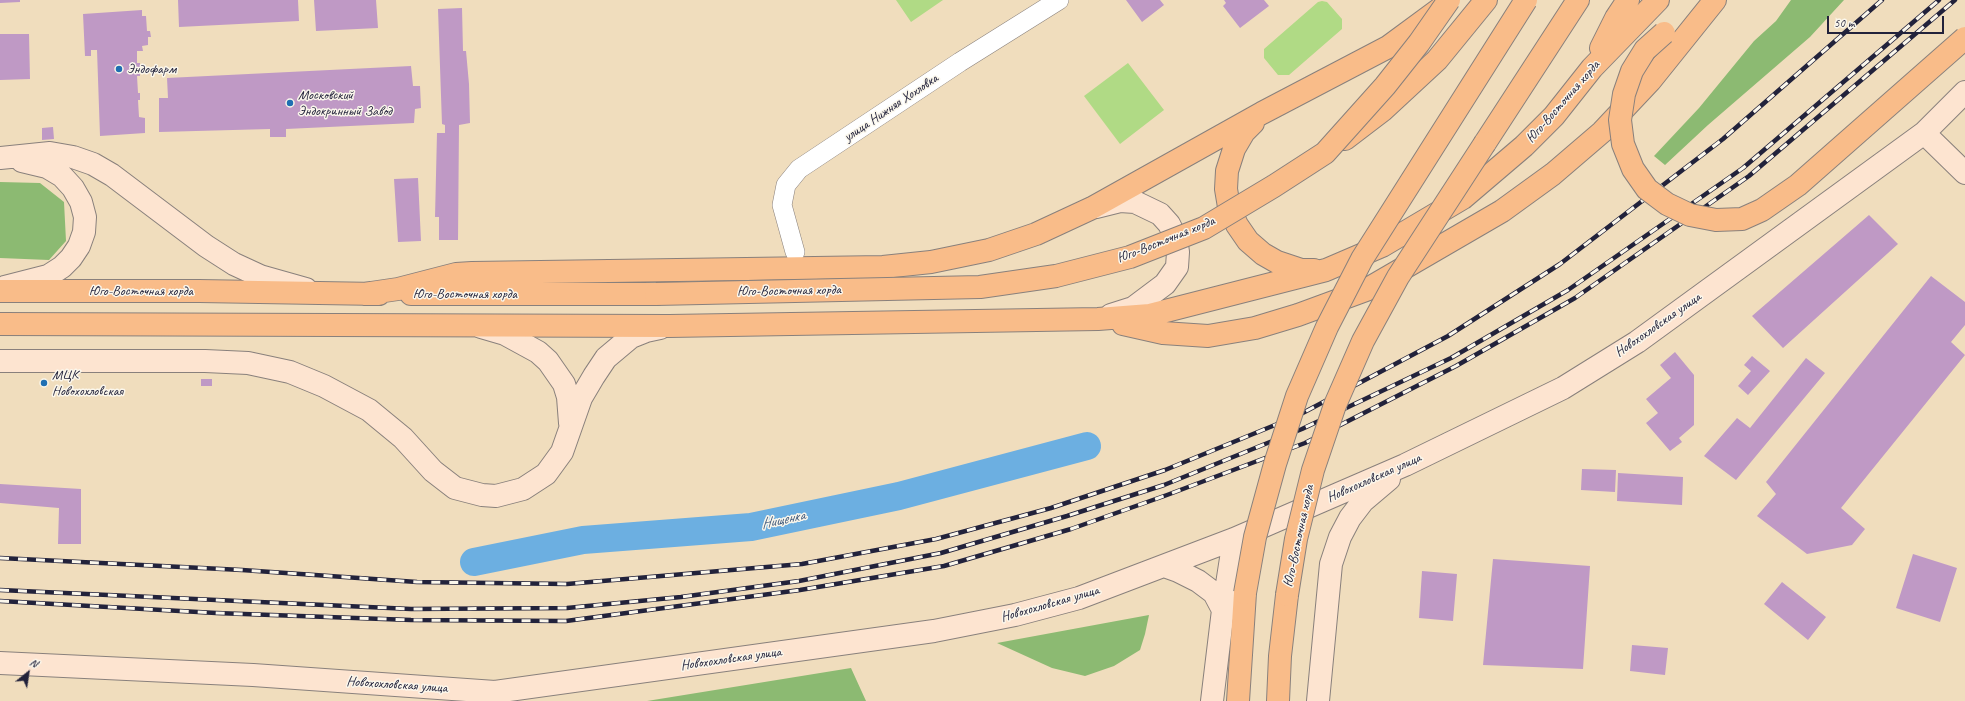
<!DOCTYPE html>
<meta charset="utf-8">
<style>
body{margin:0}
#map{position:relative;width:1965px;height:701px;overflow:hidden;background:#f0ddbd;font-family:Caveat,sans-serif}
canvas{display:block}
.north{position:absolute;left:8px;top:653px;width:40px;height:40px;-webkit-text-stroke:3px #fbf7ec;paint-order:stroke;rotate:30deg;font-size:11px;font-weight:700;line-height:16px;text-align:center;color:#22223b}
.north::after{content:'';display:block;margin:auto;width:14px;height:18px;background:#22223b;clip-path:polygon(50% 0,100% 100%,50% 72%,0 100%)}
.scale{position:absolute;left:1827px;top:16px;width:117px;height:18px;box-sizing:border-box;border:2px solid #22223b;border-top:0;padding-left:5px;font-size:12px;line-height:14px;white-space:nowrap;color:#22223b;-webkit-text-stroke:3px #fbf7ec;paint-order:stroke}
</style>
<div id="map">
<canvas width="1965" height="701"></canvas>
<div class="north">N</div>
<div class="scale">50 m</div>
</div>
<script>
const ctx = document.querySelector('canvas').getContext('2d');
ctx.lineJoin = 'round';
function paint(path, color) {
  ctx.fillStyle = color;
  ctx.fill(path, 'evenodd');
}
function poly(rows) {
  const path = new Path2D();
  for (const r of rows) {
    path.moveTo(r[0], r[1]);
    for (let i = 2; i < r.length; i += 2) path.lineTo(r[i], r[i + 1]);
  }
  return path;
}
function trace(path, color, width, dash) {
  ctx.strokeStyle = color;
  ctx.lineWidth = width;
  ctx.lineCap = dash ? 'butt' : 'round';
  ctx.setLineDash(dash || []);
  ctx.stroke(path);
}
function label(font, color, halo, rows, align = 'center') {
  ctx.font = font + ' Caveat,sans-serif';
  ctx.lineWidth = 3;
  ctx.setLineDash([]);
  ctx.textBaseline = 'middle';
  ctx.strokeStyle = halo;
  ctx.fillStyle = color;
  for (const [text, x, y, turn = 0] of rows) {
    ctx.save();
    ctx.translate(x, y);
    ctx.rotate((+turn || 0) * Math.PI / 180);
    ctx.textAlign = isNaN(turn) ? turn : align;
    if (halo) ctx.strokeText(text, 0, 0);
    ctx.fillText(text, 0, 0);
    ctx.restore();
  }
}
const green = poly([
 [896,0,943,0,911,22],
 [1322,1,1327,2,1342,19,1342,29,1289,75,1278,75,1264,58,1264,49,1318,2],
 [1128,63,1164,110,1120,144,1084,96]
]);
const forest = poly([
 [1791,0,1844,0,1810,37,1708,125,1665,165,1654,156,1699,108,1754,41,1776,21],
 [0,182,40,183,64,202,66,241,49,260,0,258],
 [1149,615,1145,634,1140,650,1114,666,1085,676,1052,668,997,643],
 [851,668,866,701,647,701]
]);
const river = poly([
 [474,562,583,540,751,527,899,496,1087,446]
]);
const building = poly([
 [0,0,20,0,20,2,0,3],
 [178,0,298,0,299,21,179,27],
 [314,0,376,0,378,28,316,31],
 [1126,0,1160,0,1164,5,1142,22],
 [1224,0,1264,0,1269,6,1240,28,1223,6,1226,3],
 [462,8,463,51,466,51,469,84,470,123,459,125,458,240,439,240,439,217,435,217,437,133,445,133,445,125,442,124,438,9],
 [142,10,142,16,146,16,147,31,150,31,151,37,148,37,148,45,142,46,143,51,137,51,137,63,140,63,140,76,137,76,138,93,140,93,140,100,138,100,139,117,145,118,145,133,100,136,97,50,91,50,91,56,85,56,83,14],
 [0,34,29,34,30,79,0,80],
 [411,66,413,86,420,86,421,108,415,109,414,123,286,129,286,137,270,137,270,129,159,132,159,98,168,98,167,78],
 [53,127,54,139,42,140,42,128],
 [418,178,421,241,398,242,394,179],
 [1869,215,1898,244,1783,348,1752,316],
 [1931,276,1965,302,1965,325,1951,342,1965,355,1841,508,1865,529,1852,545,1807,554,1757,516,1776,494,1766,482],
 [1675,352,1694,375,1694,425,1679,438,1682,442,1670,451,1646,423,1658,413,1646,399,1671,378,1660,365],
 [1752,356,1770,371,1748,395,1738,386,1751,371,1744,365],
 [1806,358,1825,373,1736,480,1704,456,1737,418,1750,428],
 [201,379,212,379,212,386,201,386],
 [1582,469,1616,470,1615,492,1581,490],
 [1618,473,1683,477,1682,505,1617,501],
 [0,484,81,489,81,544,58,544,59,508,0,503],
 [1913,554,1957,568,1940,622,1896,608],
 [1493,559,1590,566,1583,669,1483,665],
 [1422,571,1457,574,1453,621,1419,618],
 [1782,582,1826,617,1808,640,1764,604],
 [1632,645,1668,648,1665,675,1630,671]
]);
const street = poly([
 [795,252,782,205,786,185,799,169,960,62,1059,0]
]);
const secondary = poly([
 [1924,133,1965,173],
 [0,158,50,153,73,157,93,164,112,175,206,246,234,264,260,276,306,289],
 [1096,207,1120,201,1135,202,1160,214,1169,224,1176,238,1178,252,1177,267,1165,284,1133,308,1111,315],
 [5,287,48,276,62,267,71,258,79,246,84,232,85,217,81,202,73,188,62,176,47,167,22,161],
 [481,327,505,334,538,352,548,361,564,384,568,397,570,423],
 [0,361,205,361,248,363,290,372,324,386,369,410,403,438,433,471,455,488,482,495,496,496,523,489,546,474,562,452,581,398,594,376,606,358,631,337,646,331,660,328],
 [1164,566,1178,571,1198,581,1214,593,1223,610],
 [0,663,253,675,495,692,934,631,1015,615,1079,598,1234,539,1405,465,1563,388,1637,342,1924,133,1965,92],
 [1212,701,1223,610,1234,539],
 [1318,701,1331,564,1340,537,1350,518,1363,501,1389,479]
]);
const primary = poly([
 [1601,48,1616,18,1628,0],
 [1253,123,1244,132,1234,149,1227,171,1226,189,1229,207,1237,225,1248,241,1263,254,1277,262,1301,270,1314,270],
 [1345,139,1383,110,1437,60,1486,0],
 [1485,143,1578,0],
 [0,291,199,291,379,294],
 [364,294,398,289,456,274,472,273,883,267,931,262,989,250,1036,234,1092,208,1262,113,1388,47,1441,8],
 [411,294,656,294],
 [0,324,669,326,1098,319,1150,315,1326,270,1382,246,1463,198,1524,146,1554,116,1592,68,1658,0],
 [1123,324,1163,333,1208,336,1255,328,1298,315,1366,290,1502,211,1553,174,1602,132,1650,81,1715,0],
 [1238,701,1245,593],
 [1278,701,1280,656,1287,595]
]);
const rail = poly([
 [0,558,242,570,417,582,567,584,802,564,936,539,1051,508,1165,470,1297,416,1448,336,1560,264,1723,139,1882,0],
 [0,590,411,609,567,608,681,597,799,581,941,553,1067,516,1164,485,1302,429,1451,358,1568,290,1743,168,1939,0],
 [0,601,216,613,411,620,566,621,800,590,944,566,1071,529,1167,495,1305,443,1456,366,1575,298,1749,176,1955,0]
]);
const primaryBridge = poly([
 [1664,33,1645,50,1632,71,1624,94,1620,120,1623,144,1633,169,1647,189,1667,204,1690,215,1716,220,1742,219,1762,210,1798,185,1965,38],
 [656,294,980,287,1056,276,1130,257,1204,228,1274,186,1325,153,1385,86,1419,43,1449,0],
 [1245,593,1255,537,1275,464,1297,396,1327,327,1362,259,1526,0],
 [1287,595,1296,539,1313,470,1335,405,1363,341,1398,277,1485,143]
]);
const markers = [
 [119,69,4,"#1f6fb2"],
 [290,103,4,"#1f6fb2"],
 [44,383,4,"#1f6fb2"]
];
const poiNames = [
 ["Эндофарм",127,69],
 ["Московский",298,95],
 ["Эндокринный Завод",298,111],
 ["МЦК",52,375],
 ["Новохохловская",52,391]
];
const streetNames = [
 ["Юго-Восточная хорда",1563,102,-49],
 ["улица Нижняя Хохловка",891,108,-34],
 ["Юго-Восточная хорда",1166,240,-22],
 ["Юго-Восточная хорда",141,291],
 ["Юго-Восточная хорда",789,291,-1],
 ["Юго-Восточная хорда",465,294],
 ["Новохохловская улица",1658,325,-35],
 ["Новохохловская улица",1374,478,-24],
 ["Юго-Восточная хорда",1299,536,-78],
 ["Новохохловская улица",1050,604,-16],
 ["Новохохловская улица",731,659,-8],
 ["Новохохловская улица",397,685,4]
];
const waterNames = [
 ["Нищенка",783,520,-12]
];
paint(green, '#b0da85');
paint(forest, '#8cba72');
trace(river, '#6cafe1', 28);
paint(building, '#bf99c5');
trace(street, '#89807c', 20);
trace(secondary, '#89807c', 24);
trace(primary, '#89807c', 24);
trace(street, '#fff', 19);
trace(secondary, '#fde4d0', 22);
trace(primary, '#f9bc89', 22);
trace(rail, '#22223b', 4.5);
trace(rail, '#fbf7ec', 3, [9]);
trace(primaryBridge, '#89807c', 24, []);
trace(primaryBridge, '#f9bc89', 22);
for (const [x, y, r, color] of markers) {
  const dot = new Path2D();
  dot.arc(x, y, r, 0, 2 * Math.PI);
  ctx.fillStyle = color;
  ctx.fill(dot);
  trace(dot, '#fbf7ec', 1.5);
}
label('14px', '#22223b', '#fbf7ec', poiNames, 'left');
label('14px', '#22223b', '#fbf7ec', streetNames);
label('italic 15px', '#405a7d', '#fbf7ec', waterNames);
</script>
